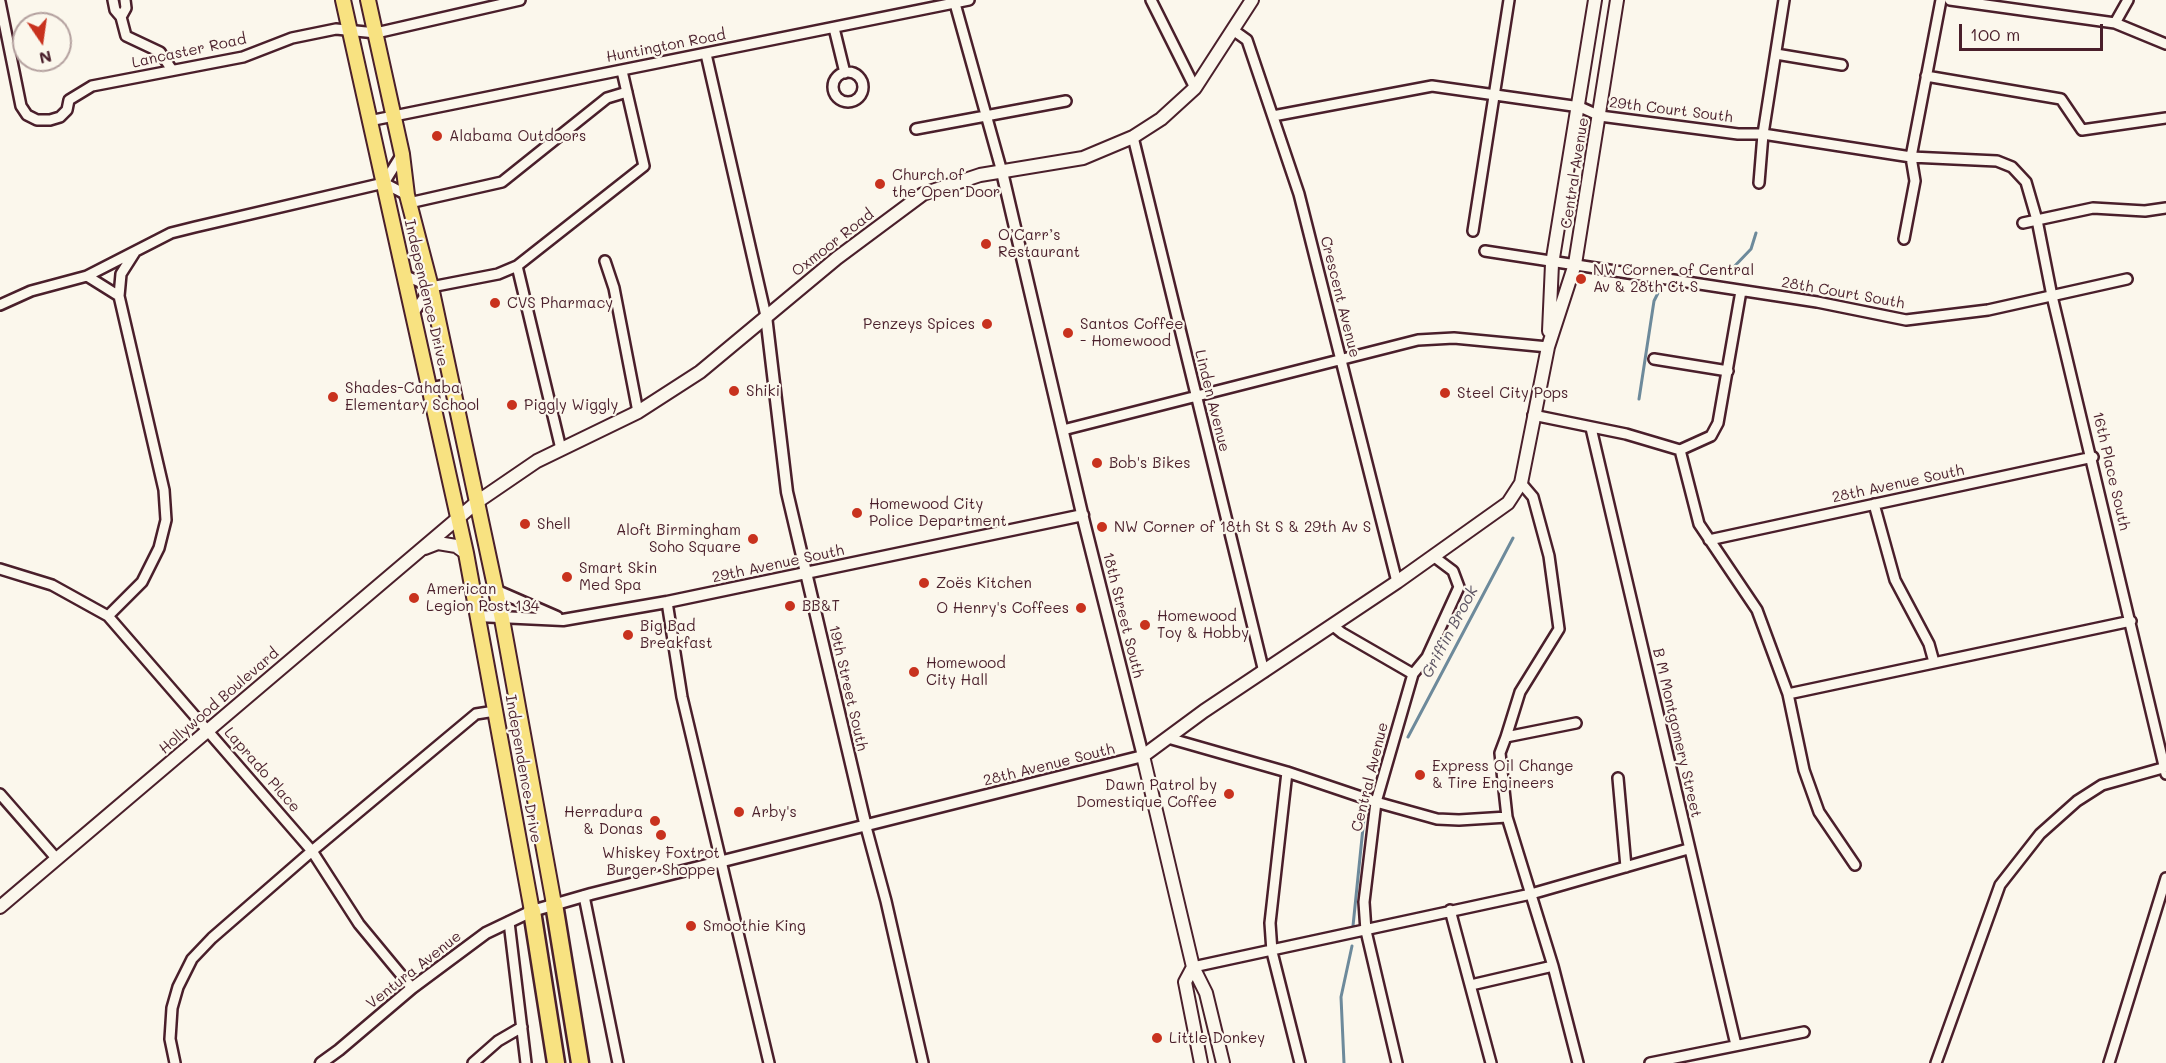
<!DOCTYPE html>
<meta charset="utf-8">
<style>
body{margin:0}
#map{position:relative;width:2166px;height:1063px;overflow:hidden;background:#fbf7ec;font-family:Mali,sans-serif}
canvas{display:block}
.north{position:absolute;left:12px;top:12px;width:60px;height:60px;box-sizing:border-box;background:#fbf7ec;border:2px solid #b4a19f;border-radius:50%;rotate:167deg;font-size:16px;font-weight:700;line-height:24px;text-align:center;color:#4a1f2b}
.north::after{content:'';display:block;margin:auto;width:21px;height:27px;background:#c8321e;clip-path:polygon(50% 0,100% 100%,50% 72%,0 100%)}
.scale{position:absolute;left:1959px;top:24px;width:144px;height:27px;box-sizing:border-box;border:3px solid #4a1f2b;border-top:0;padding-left:8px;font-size:18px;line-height:21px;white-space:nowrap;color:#4a1f2b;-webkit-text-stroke:4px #fbf7ec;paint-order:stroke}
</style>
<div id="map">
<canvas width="2166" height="1063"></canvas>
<div class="north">N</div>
<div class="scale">100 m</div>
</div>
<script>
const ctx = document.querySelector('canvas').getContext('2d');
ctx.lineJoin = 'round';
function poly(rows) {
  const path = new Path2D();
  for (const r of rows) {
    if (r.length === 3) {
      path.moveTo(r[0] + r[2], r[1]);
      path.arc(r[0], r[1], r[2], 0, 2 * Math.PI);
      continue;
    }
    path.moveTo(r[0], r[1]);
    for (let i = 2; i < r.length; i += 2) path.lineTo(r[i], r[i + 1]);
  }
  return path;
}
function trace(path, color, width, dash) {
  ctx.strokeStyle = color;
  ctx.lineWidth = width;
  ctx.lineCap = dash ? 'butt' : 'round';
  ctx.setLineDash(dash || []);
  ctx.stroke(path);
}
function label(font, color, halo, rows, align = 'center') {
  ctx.font = font + ' Mali,sans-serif';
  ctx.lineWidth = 4.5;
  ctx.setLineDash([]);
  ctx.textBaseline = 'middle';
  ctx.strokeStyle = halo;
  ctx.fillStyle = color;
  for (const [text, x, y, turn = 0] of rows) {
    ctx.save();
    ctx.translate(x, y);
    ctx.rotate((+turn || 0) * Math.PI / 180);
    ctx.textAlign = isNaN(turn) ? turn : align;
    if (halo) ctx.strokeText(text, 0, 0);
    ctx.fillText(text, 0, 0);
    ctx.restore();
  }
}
const stream = poly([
 [1729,272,1751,249,1756,233],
 [1639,399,1654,301,1658,293],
 [1408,737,1513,538],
 [1353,926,1365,808],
 [1344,1063,1341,997,1352,946]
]);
const minor = poly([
 [113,0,115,10,121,17,126,36,160,52,172,70],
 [954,0,1002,172],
 [1151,0,1195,88],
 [1950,0,2115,23,2166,44],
 [0,2,21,106,27,115,37,120,50,120,60,117,67,110,69,100,92,86,243,57,292,38,336,29,376,33,520,0],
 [121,17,126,8,125,0],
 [2115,23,2128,0],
 [834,28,845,73],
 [1233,30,1247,40,1299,194,1397,582],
 [706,54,766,316],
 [1776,54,1842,65],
 [848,87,15],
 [1926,76,2061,99,2082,130,2166,118],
 [1273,116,1432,86,1580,107,1600,116,1738,134,1763,134,1911,157,1997,161,2012,167,2026,182,2037,220,2052,296,2166,774],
 [369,121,969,0],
 [916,129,1066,101],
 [1133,137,1264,672],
 [384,183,402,154],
 [1759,183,1763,134,1784,0],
 [409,203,502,182,607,98,627,92],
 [2023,223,2093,208,2145,211,2166,208],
 [1473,231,1509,0],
 [1904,239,1915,181,1911,157,1941,0],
 [1485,251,1817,302,1906,320,1988,310,2127,279],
 [605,261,614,288,638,412],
 [517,266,561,449],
 [404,275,431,287,498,274,517,266,644,166,622,71],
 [87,276,119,296,164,490,166,520,159,548,142,582,108,616],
 [119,296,121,274,135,252],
 [0,305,31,291,87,276,171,233,195,227,384,183,407,195],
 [413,314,431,287],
 [1654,359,1728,371],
 [430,388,451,384],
 [1533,415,1626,434,1680,450],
 [1591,428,1736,1045],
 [1063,430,1418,340,1454,338,1548,347],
 [1680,450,1699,524,1757,610,1788,694,1804,770,1819,812,1855,865],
 [1680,450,1711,436,1718,423,1741,291],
 [1874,504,1895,580,1929,644,1934,662],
 [1709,540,2093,457],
 [0,569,52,585,108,616,312,851,359,924,412,988],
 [667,602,682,697,769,1063],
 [1332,625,1342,633,1413,674],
 [1788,694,2131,621],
 [1506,737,1520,692,1559,629,1549,556,1533,497,1521,483],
 [1168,738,1287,772,1376,802,1437,819,1459,820,1507,817,1500,753,1506,737,1576,723],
 [1287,772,1270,923,1272,952,1300,1063],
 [1618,778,1626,867],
 [0,794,56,858],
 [1507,817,1553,966,1578,1063],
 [866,827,886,901,923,1063],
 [584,896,618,1063],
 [1450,910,1491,1063],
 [509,922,526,1063],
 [1193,967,1531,894,1688,849],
 [1471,985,1553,966],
 [175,1063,170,1039,172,1008,178,987,192,959,212,938,312,851,476,714,495,711],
 [473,1063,498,1041,522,1027],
 [1397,1063,1366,931,1364,902,1376,802,1413,674,1427,657,1459,587,1453,571,1433,556],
 [1650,1063,1804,1032],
 [1936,1063,2000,885,2040,834,2077,801,2102,785,2166,767],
 [2109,1063,2166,878]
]);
const tertiary = poly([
 [766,316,787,492,866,827],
 [495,590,557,617],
 [478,616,563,620,667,602,1083,515],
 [321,1063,339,1050,412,988,486,933,532,911,591,894,1143,756,1084,522,1002,172]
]);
const secondary = poly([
 [1549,331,1552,264,1595,0],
 [425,548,438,543,456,546,466,553],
 [0,907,477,502,537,461,638,412,700,372,837,258,923,194,980,175,1083,158,1133,137,1161,119,1195,88,1252,0],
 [1193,967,1185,982,1201,1063],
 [1223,1063,1206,993,1193,967,1143,756,1204,711,1397,582,1508,503,1521,483,1548,347,1575,264,1617,0]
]);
const primary = poly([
 [343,0,466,553,532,911],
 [368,0,402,154,407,195,431,287,502,619,554,904]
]);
const motorway = poly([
 [554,904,580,1063],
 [532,911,556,1063]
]);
const markers = [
 [437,136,6,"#c8321e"],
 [880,184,6,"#c8321e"],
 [986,244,6,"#c8321e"],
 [1581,279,6,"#c8321e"],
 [495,303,6,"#c8321e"],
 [987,324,6,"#c8321e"],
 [1068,333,6,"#c8321e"],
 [734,391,6,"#c8321e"],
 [1445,393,6,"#c8321e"],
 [333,397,6,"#c8321e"],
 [512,405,6,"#c8321e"],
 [1097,463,6,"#c8321e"],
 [857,513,6,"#c8321e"],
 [525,524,6,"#c8321e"],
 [1102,527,6,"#c8321e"],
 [753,539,6,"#c8321e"],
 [567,577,6,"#c8321e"],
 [924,583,6,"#c8321e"],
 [414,598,6,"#c8321e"],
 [790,606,6,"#c8321e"],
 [1081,608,6,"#c8321e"],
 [1145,625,6,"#c8321e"],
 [628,635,6,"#c8321e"],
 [914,672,6,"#c8321e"],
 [1420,775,6,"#c8321e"],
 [1229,794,6,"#c8321e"],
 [739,812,6,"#c8321e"],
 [655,821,6,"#c8321e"],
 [661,835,6,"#c8321e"],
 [691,926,6,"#c8321e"],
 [1157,1038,6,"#c8321e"]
];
const streetNames = [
 ["Huntington Road",666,46,-11],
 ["Lancaster Road",189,51,-12],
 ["29th Court South",1671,110,7],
 ["Central Avenue",1575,173,-81],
 ["Oxmoor Road",833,243,-38],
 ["Independence Drive",426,293,77],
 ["28th Court South",1843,293,10],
 ["Crescent Avenue",1340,297,76],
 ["Linden Avenue",1212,401,76],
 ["16th Place South",2111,471,77],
 ["28th Avenue South",1898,484,-12],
 ["29th Avenue South",778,564,-12],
 ["18th Street South",1123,615,76],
 ["19th Street South",848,688,77],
 ["Hollywood Boulevard",219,701,-41],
 ["B M Montgomery Street",1677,733,77],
 ["28th Avenue South",1049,765,-14],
 ["Independence Drive",523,769,80],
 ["Laprado Place",262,770,49],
 ["Central Avenue",1370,777,-76],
 ["Ventura Avenue",414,970,-38]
];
const poiNames = [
 ["Alabama Outdoors",449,136],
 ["Church of",892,175],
 ["the Open Door",892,192],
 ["O’Carr’s",998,235],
 ["Restaurant",998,252],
 ["NW Corner of Central",1593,270],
 ["Av & 28th Ct S",1593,287],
 ["CVS Pharmacy",507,303],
 ["Penzeys Spices",975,324,"right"],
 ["Santos Coffee",1080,324],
 ["- Homewood",1080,341],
 ["Shades-Cahaba",345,388],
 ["Elementary School",345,405],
 ["Shiki",746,391],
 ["Steel City Pops",1457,393],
 ["Piggly Wiggly",524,405],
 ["Bob's Bikes",1109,463],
 ["Homewood City",869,504],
 ["Police Department",869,521],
 ["Shell",537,524],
 ["NW Corner of 18th St S & 29th Av S",1114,527],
 ["Aloft Birmingham",741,530,"right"],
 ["Soho Square",741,547,"right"],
 ["Smart Skin",579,568],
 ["Med Spa",579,585],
 ["Zoës Kitchen",936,583],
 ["American",426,589],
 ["Legion Post 134",426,606],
 ["BB&T",802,606],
 ["O Henry's Coffees",1069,608,"right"],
 ["Homewood",1157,616],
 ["Toy & Hobby",1157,633],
 ["Big Bad",640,626],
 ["Breakfast",640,643],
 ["Homewood",926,663],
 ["City Hall",926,680],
 ["Express Oil Change",1432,766],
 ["& Tire Engineers",1432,783],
 ["Dawn Patrol by",1217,785,"right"],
 ["Domestique Coffee",1217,802,"right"],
 ["Herradura",643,812,"right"],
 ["& Donas",643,829,"right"],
 ["Arby's",751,812],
 ["Whiskey Foxtrot",661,853,"center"],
 ["Burger Shoppe",661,870,"center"],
 ["Smoothie King",703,926],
 ["Little Donkey",1169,1038]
];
const waterNames = [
 ["Griffin Brook",1450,632,-62]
];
trace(stream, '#6d8a9b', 3);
trace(minor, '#4a1f2b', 14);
trace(tertiary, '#4a1f2b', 15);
trace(secondary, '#4a1f2b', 16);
trace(primary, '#4a1f2b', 18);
trace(motorway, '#4a1f2b', 21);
trace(minor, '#fbf7ec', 9);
trace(tertiary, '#fbf7ec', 10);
trace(secondary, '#fbf7ec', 12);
trace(primary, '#f8e281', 14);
trace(motorway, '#f8e281', 16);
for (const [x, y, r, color] of markers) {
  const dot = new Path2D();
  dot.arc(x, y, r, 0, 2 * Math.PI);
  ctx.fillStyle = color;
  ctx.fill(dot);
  trace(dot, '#fbf7ec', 2);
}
label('15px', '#4a1f2b', '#fbf7ec', streetNames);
label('15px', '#4a1f2b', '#fbf7ec', poiNames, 'left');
label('italic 16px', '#5c5463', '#fbf7ec', waterNames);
</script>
